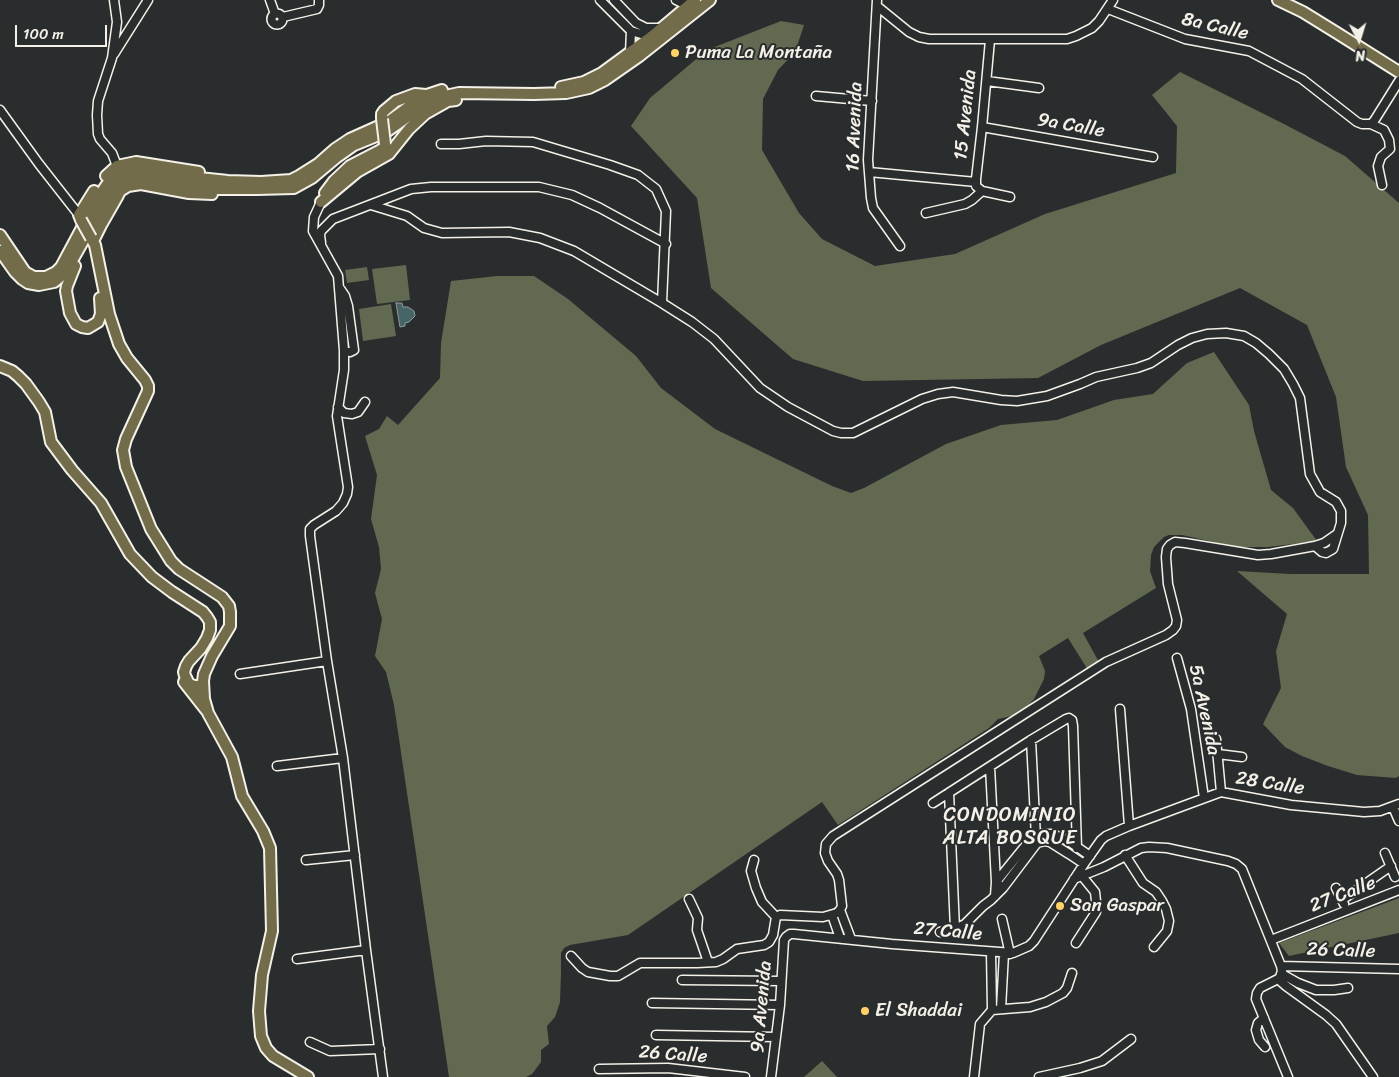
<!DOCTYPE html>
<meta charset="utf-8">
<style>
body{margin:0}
#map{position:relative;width:1399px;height:1077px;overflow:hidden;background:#2a2d2e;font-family:Sriracha,sans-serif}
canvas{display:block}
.north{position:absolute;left:1334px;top:15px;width:50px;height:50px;-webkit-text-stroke:4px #2a2d2e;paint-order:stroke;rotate:175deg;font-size:14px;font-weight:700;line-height:20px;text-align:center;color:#f4f1e8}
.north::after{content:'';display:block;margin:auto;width:18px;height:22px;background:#f4f1e8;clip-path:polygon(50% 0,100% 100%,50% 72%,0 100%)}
.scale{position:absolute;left:15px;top:25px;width:92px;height:22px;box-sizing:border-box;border:2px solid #f4f1e8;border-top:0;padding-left:6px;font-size:15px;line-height:18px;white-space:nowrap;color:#f4f1e8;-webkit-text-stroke:4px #2a2d2e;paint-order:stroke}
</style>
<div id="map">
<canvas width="1399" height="1077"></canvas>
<div class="north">N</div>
<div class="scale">100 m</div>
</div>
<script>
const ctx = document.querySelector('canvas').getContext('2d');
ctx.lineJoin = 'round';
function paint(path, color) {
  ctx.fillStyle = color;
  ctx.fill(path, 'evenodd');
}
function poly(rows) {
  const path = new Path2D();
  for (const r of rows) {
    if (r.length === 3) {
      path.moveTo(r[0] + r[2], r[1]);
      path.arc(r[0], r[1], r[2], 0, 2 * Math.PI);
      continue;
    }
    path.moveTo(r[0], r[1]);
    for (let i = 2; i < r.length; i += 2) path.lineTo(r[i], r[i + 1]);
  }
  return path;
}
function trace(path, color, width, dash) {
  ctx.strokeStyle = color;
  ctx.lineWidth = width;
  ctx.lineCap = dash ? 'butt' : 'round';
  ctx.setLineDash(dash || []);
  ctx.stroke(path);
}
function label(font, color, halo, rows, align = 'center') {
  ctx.font = font + ' Sriracha,sans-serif';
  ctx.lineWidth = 4;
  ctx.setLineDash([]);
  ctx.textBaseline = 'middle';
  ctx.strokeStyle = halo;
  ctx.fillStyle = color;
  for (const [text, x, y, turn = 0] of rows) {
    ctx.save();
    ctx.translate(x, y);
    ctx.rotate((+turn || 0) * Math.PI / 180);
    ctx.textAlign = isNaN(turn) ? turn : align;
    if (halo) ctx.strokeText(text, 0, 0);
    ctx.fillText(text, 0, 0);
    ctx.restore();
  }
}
const green = poly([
 [781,21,804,25,795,52,778,70,763,99,762,150,799,213,822,239,875,266,955,254,1045,214,1176,173,1177,126,1152,95,1180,72,1282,123,1345,156,1399,203,1399,776,1396,778,1357,775,1328,766,1302,756,1285,747,1263,724,1281,688,1276,651,1287,614,1237,571,1290,574,1369,574,1368,515,1346,467,1336,397,1307,325,1240,288,1101,345,1038,378,863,381,793,359,711,288,697,198,631,126,650,98,707,50],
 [406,265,410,300,377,304,372,269],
 [367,267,369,280,347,283,345,270],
 [497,276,534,276,568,299,636,356,661,388,715,429,832,486,851,493,864,488,946,444,1001,425,1057,420,1114,400,1153,394,1187,363,1214,352,1249,405,1254,431,1271,490,1293,508,1317,541,1268,547,1236,547,1182,535,1169,535,1164,537,1154,547,1151,555,1150,571,1156,588,1083,633,1100,664,1088,670,1068,638,1039,656,1045,671,1044,679,1034,699,1027,707,1016,715,998,719,989,728,838,825,822,802,628,935,570,945,564,948,561,953,561,973,560,1002,555,1017,547,1026,549,1044,541,1050,541,1062,532,1074,526,1077,449,1077,394,705,386,672,375,656,382,619,375,593,381,569,379,547,371,519,377,475,365,436,379,429,387,416,398,425,440,378,441,343,451,281],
 [391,304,396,336,363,341,359,309],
 [1399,898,1399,933,1289,956,1279,943],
 [822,1061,837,1077,804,1077]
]);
const water = poly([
 [396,303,402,303,403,307,408,307,414,311,415,316,409,322,405,323,405,326,400,327,396,303]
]);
const minor = poly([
 [114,0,117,22,112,58,98,101,97,115,98,134,100,139,112,153,117,166],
 [270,0,275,14],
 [600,0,631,31,651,37,655,36],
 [614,0,636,23,646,28,661,28],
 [676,0,680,2,686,3,693,1],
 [877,0,868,160,871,198,873,208,900,246],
 [877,6,909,32,919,37,929,39,1067,39,1076,36,1092,28,1099,21,1113,0],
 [1108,9,1185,39,1249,51,1302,79,1357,122,1362,124,1371,124,1384,130,1389,140,1390,149,1381,157,1378,166,1382,185],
 [277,19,5.5],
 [283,17,317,9,319,5,319,0],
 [630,53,631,31],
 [114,54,148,0],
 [987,81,1039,88],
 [816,96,872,101],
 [0,110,39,164,79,215],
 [1371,124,1374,121,1399,81],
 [982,127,1153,157],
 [441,144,459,144,486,141,533,142,610,165,638,175,656,189,666,211,662,303],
 [869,172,976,182],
 [982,191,976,186,976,179,982,127,990,40],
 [982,191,1010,197],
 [321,202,314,217,313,231,338,276,344,350,344,370,337,416,348,487,347,494,343,503,336,511,314,525,310,529,310,536,327,661,343,758,366,950,383,1077],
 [371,205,407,216,424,228,442,233,509,232,540,238,574,251,662,303,692,322,714,339,760,388,788,407,833,431,841,433,853,433,922,399,938,394,953,392,1001,400,1017,401,1047,396,1080,384,1096,377,1137,368,1151,363,1178,345,1192,338,1207,334,1226,333,1244,336,1256,343,1269,354,1284,369,1293,384,1300,398,1310,474,1320,492,1336,502,1341,511,1341,523,1333,549,1326,553,1322,552,1315,546],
 [926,213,965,204,972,200,982,191],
 [321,243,320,235,321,231,333,219,411,189,431,187,539,187,572,195,600,208,666,244],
 [339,287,345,296,348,306,354,350,350,352,344,350],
 [338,407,344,413,352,414,358,412,365,402],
 [1177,658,1191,709,1204,798],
 [240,674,327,661],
 [1120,709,1129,826],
 [1216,739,1221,792],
 [1031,740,1036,838],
 [1218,754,1242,757],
 [277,766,343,758],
 [990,767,996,882,998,883],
 [949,793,955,929],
 [933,803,1031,740,1066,719,1069,718,1072,720,1073,726,1077,848],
 [1393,807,1399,821],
 [1385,853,1395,877],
 [1125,855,1143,883,1156,892,1162,901,1166,909,1169,921,1167,931,1154,947],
 [306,860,355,855],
 [754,860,751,871,756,888,762,902,776,917],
 [1074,879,1104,867,1141,848,1149,847,1167,848,1228,861,1236,864,1242,869,1281,966,1282,971,1280,977,1278,979,1260,988,1257,993,1256,999,1288,1077],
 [1336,888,1344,904],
 [995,896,996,882,1035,834,1050,834,1055,835,1070,842,1090,856],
 [689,899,698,918,697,930,708,962],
 [1342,900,1391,866],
 [840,910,851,939],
 [832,915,840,938],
 [1002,919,1010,954],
 [940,932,955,929,965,924,983,906,991,900,1003,888,1037,843,1045,841,1050,842,1069,854,1084,864],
 [1271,940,1399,890],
 [1076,943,1096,912,1096,901,1095,892,1082,876],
 [571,956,582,968,588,972,610,976,618,976,640,963,697,963,716,962,723,959,737,949,764,945,769,942,773,935,776,917,780,915,823,917,837,913,840,910,842,906,839,880,837,874,828,861,825,853,826,844,833,836,1106,662,1166,635,1173,630,1176,626,1177,620,1168,584,1166,557,1167,549,1170,545,1175,542,1185,543,1258,555,1271,554,1315,546,1324,543,1337,534],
 [297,959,366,950],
 [1281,966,1399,969],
 [1282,974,1298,983,1316,990,1334,990,1348,988],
 [1278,979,1286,986,1326,1015,1336,1024,1373,1077],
 [682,980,781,981],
 [652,1003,780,1005],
 [1001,1009,1004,953],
 [992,1010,1030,1007,1046,1002,1063,993,1067,988,1072,973],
 [1264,1018,1258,1023,1256,1030,1259,1040,1265,1047],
 [656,1035,776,1037],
 [310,1042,330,1051,380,1049],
 [599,1069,668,1068,745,1077],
 [771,1077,780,1005,784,940,786,937,790,934,794,934,892,944,1013,953,1029,946,1034,941,1084,864,1101,840,1106,836,1129,826,1221,792,1291,805,1364,812,1380,811,1399,804],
 [974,1077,980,1024,992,1010,991,952],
 [1039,1077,1080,1068,1102,1061,1131,1039]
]);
const major = poly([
 [1278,0,1303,12,1337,33,1399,72],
 [561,87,584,82,602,73,651,37,695,0],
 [382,119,382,114,384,111,396,101,415,94,426,95],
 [106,176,117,166,136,162,199,172],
 [325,193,334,181,350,166,381,150,384,147,385,144],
 [321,202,357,172,389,154,409,129,425,114,448,101,456,100],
 [81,220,79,215,94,191],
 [0,235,25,272,34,277,46,277,56,272,61,267,99,196,110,180,122,172,134,169,143,169,180,176,228,181,261,182,291,180,299,176,318,164,335,149,350,139,388,122,418,100,427,95,442,90],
 [91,238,95,245,109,314,119,344,127,358,145,380,148,386,148,391,126,439,123,450,126,467,151,529,171,561,179,569,222,597,229,606,230,612,230,626,212,656,204,674,203,681,204,699,208,713,232,757,242,796,263,831,270,848,272,931,262,975,259,1011,261,1036,266,1048,273,1056,308,1077],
 [93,241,101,225,117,197,120,191,128,186,141,184,189,193,212,194],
 [0,251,15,272,22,279,28,283,39,285,54,282,65,273,109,195,117,184,123,180,130,178,143,177,188,185,219,189,257,189,294,188,312,178,337,157,354,145,386,132,427,103,441,97,459,93,534,94,566,93,589,88,605,80,638,57,710,0],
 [75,266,67,286,66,291,70,313,76,324,82,327,88,328,98,322,101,314,100,298],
 [0,366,12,371,18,376,26,384,39,402,45,412,51,442,72,470,101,503,130,554,152,577,172,592,203,612,207,617,210,622,210,630,207,638,201,648,189,661,186,666,184,672,185,676,189,684,194,686,199,686,203,692],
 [184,682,206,710]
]);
const majorBridge = poly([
 [382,119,385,144],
 [81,220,91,238]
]);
const markers = [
 [675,53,5,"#ffd166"],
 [1060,906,5,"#ffd166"],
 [865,1011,5,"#ffd166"]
];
const streetNames = [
 ["8a Calle",1215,27,13],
 ["15 Avenida",966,115,-84],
 ["9a Calle",1071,126,10],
 ["16 Avenida",855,127,-88],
 ["5a Avenida",1204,710,78],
 ["28 Calle",1270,784,9],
 ["27 Calle",1343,895,-21],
 ["27 Calle",948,932,5],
 ["26 Calle",1341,951,2],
 ["9a Avenida",762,1007,-85],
 ["26 Calle",673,1055,4]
];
const poiNames = [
 ["Puma La Montaña",685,53],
 ["San Gaspar",1070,906],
 ["El Shaddai",875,1011]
];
const neighbourhoodNames = [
 ["CONDOMINIO",1010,816],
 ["ALTA BOSQUE",1010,839]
];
paint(green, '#616a51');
paint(water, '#476567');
trace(water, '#8c9d9b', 1);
trace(minor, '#f4f1e8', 11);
trace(major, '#f4f1e8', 14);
trace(minor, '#2a2d2e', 8);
trace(major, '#726c4b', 10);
trace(majorBridge, '#f4f1e8', 14, []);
trace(majorBridge, '#726c4b', 10);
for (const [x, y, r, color] of markers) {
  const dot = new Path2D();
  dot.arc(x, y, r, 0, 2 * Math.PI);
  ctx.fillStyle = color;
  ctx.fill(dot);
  trace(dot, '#2a2d2e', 2);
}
label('19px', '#f4f1e8', '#2a2d2e', streetNames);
label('19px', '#f4f1e8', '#2a2d2e', poiNames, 'left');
ctx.letterSpacing = '1px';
label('20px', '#f4f1e8', '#2a2d2e', neighbourhoodNames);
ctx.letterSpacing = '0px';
</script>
